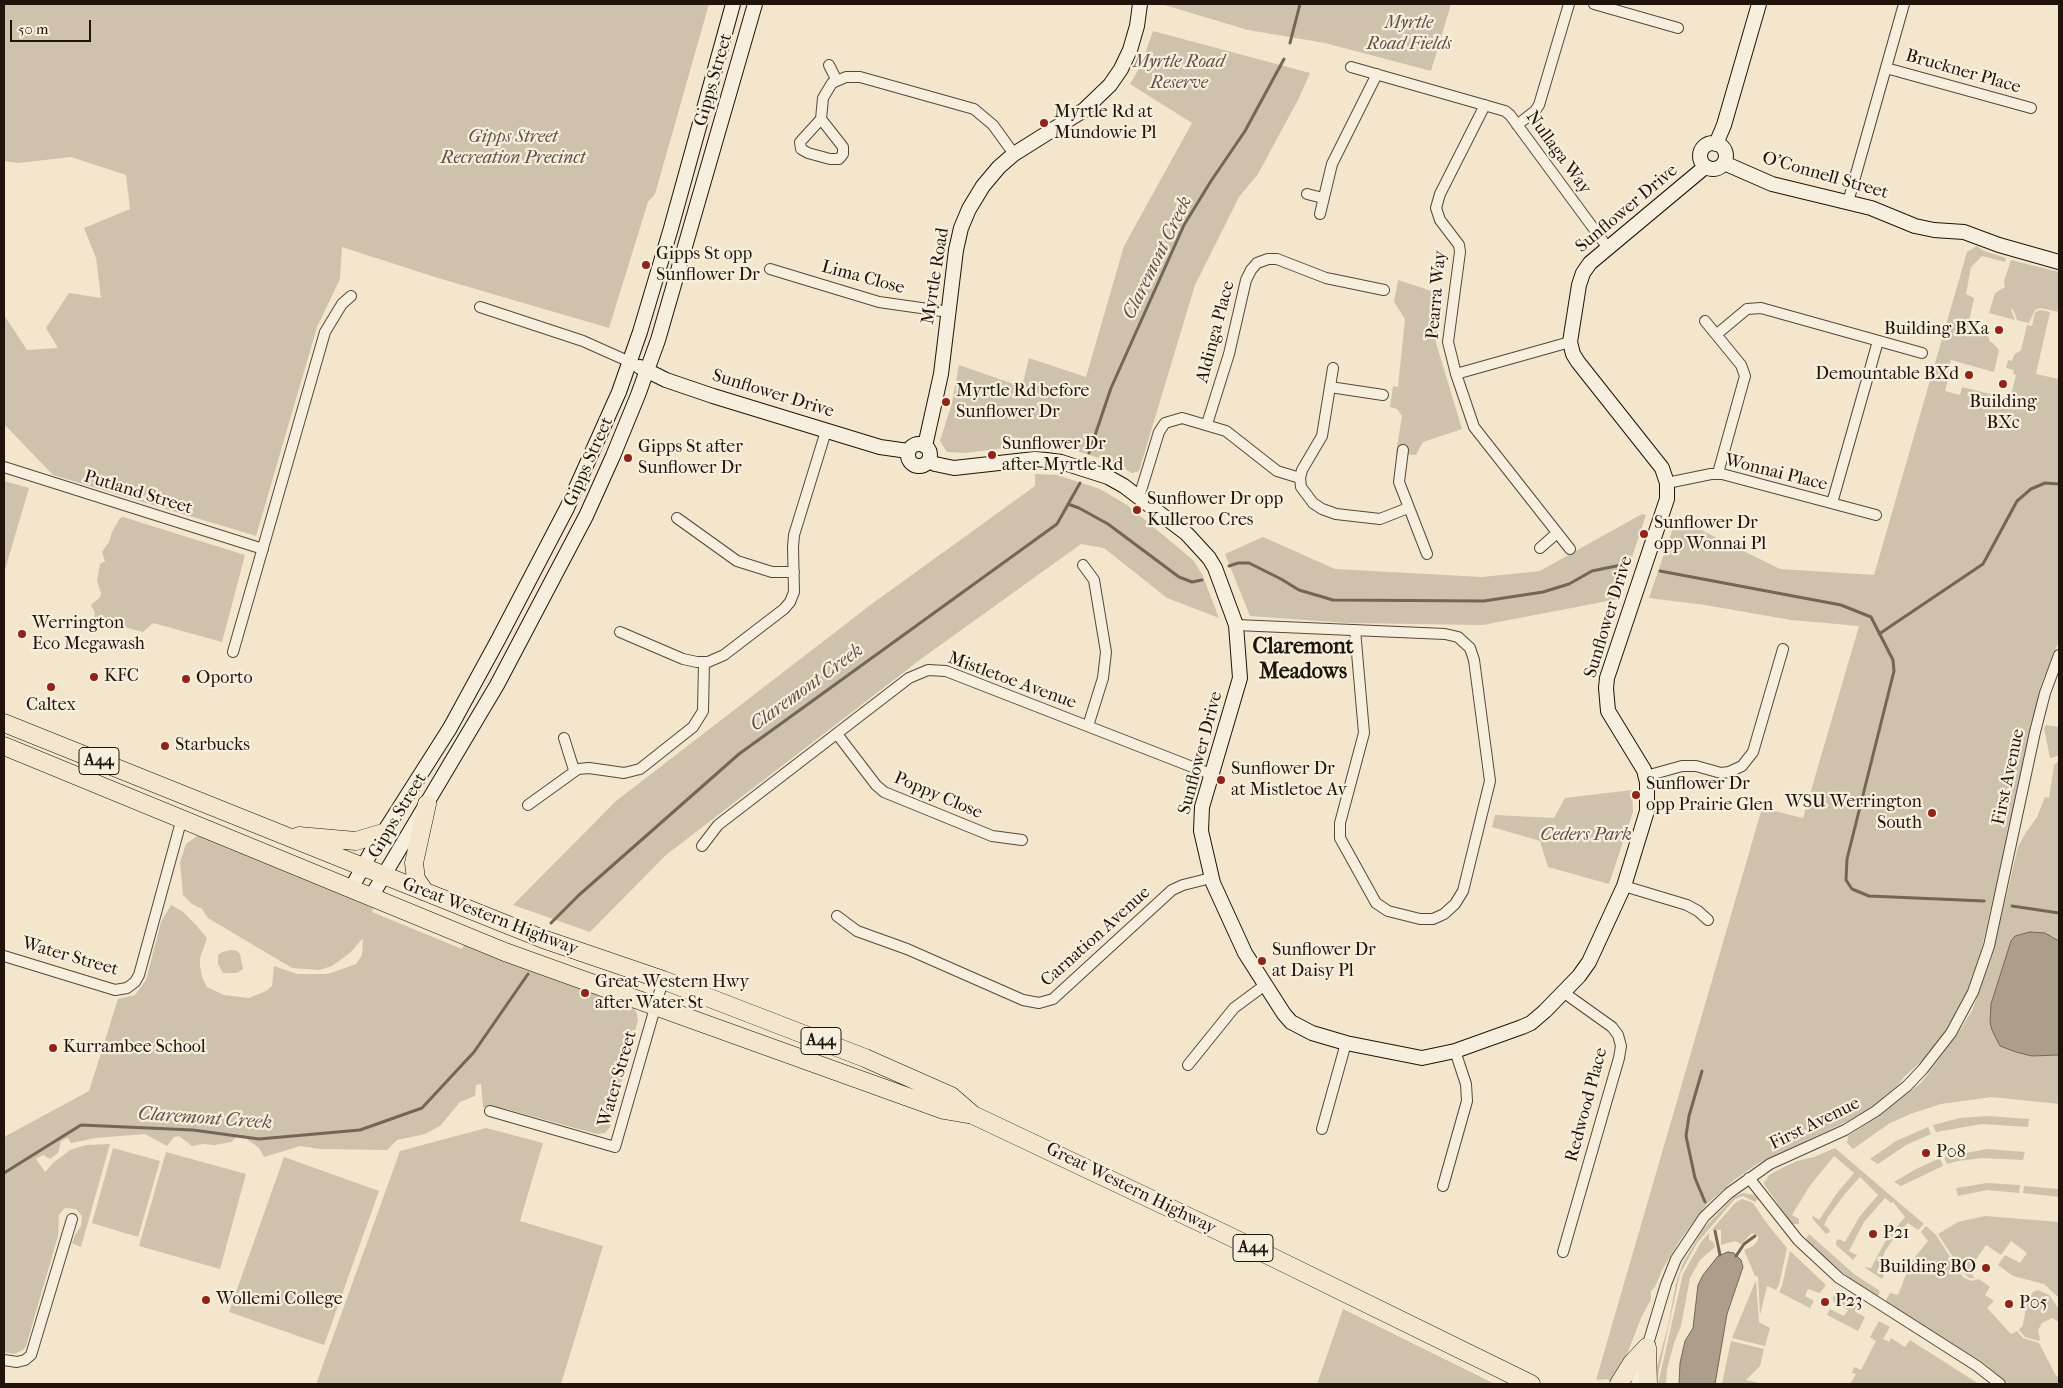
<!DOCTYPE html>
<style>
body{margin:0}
#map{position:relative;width:2063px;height:1388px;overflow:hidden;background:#f3e6cd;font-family:"IM FELL French Canon",serif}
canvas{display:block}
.frame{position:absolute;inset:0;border:5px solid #20130a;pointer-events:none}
.scale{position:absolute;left:10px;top:20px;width:81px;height:22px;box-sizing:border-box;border:2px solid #20130a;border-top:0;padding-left:6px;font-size:15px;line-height:18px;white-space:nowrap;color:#20130a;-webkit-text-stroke:4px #f7efde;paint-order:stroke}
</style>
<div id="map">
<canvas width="2063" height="1388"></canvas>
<div class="frame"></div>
<div class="scale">50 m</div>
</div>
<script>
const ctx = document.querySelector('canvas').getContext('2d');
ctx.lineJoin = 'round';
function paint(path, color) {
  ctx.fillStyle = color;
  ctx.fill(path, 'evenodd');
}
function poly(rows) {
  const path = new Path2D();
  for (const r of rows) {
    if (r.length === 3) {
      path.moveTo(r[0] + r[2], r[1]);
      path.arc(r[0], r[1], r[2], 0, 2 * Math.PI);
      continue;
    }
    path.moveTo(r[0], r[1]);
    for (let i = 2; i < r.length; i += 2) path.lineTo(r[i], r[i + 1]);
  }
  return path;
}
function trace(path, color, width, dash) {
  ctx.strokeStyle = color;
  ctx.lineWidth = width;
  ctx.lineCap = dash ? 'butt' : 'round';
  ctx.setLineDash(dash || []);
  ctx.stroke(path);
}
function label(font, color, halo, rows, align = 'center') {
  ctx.font = font + ' "IM FELL French Canon",serif';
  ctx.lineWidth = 4.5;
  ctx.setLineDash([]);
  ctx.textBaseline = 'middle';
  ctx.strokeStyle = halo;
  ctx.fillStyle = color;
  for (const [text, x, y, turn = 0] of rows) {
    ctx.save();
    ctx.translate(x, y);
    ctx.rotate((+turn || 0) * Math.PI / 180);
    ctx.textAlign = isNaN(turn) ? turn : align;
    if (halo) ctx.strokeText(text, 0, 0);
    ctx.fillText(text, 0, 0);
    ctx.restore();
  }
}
const green = poly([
 [4,4,709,4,655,194,648,202,609,328,438,278,342,247,340,279,317,327,256,536,53,475,4,424,4,426,4,315,27,350,58,348,46,328,69,293,101,298,96,258,84,228,130,209,126,175,71,157,18,163,4,161],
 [1161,4,1451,4,1431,71,1325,43,1248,30],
 [1153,31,1310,73,1299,98,1258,174,1239,197,1195,285,1139,471,1132,473,1114,463,1065,447,1051,445,1035,444,966,453,947,452,940,441,952,403,959,365,1022,387,1029,358,1086,377,1124,246,1192,123,1130,84,1141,65],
 [1977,246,1984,251,2006,258,2005,262,1982,256,1971,267,1966,294,1974,298,1967,331,1980,336,1988,336,1990,342,1993,343,1999,350,1994,372,1951,360,1949,367,1946,366,1945,370,1947,370,1945,379,1948,380,1945,391,1960,395,1962,387,2010,399,2016,375,2013,374,2014,370,2006,368,2008,360,2012,361,2014,355,2021,350,2027,325,2032,326,2035,312,2041,310,2050,312,2036,374,2059,379,2059,641,2041,685,1978,965,1963,1001,1944,1033,1926,1057,1904,1077,1898,1085,1868,1110,1850,1120,1757,1164,1734,1180,1707,1204,1680,1240,1662,1270,1655,1287,1651,1291,1651,1299,1641,1318,1626,1357,1613,1379,1610,1383,1608,1379,1596,1380,1762,808,1803,818,1859,626,1791,620,1705,605,1649,598,1675,522,1693,526,1780,569,1874,575,1967,252],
 [2011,260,2059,272,2059,312,2040,308,2035,310,2029,323,2017,320,2013,309,2011,310,2015,320,1989,313,1995,293,2005,287,2004,281],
 [1398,280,1443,295,1436,343,1462,429,1423,442,1416,455,1396,453,1402,416,1397,409,1390,407,1393,386,1398,387,1405,319,1394,302],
 [1035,474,1057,475,1100,489,1127,505,1193,560,1202,574,1219,618,1167,598,1104,548,1081,544,921,659,666,855,590,932,513,905,616,801,873,603,1035,486],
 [4,481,29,488,4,573],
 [1642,514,1646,515,1618,599,1483,625,1347,623,1250,616,1225,554,1263,537,1335,569,1482,577,1540,571],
 [123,517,245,555,222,642,153,623,143,632,94,619,95,613,91,605,100,597,101,593,97,581,100,564,105,561,102,552,109,542,112,532,120,518],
 [2046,725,2059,727,2059,755,2055,757,2050,758,2044,728],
 [2059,760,2059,941,2052,936,2011,941,1991,1004,2049,1056,2059,1055,2059,1104,1992,1097,1941,1104,1913,1113,1890,1123,1853,1149,1847,1143,1848,1136,1882,1114,1922,1082,1956,1036,1972,1011,1992,956,2018,847,2025,834,2037,817,2045,797,2049,798,2054,765],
 [1632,790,1633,812,1609,884,1548,867,1540,841,1492,827,1495,815,1554,818,1565,798],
 [197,836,202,836,268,862,373,908,372,912,462,949,464,945,633,1008,637,1013,638,1020,610,1127,605,1133,597,1134,506,1109,483,1107,481,1084,476,1085,475,1096,460,1102,440,1126,425,1134,397,1140,387,1150,320,1149,300,1146,264,1157,259,1148,240,1134,231,1142,215,1145,203,1144,192,1146,179,1136,174,1137,167,1146,145,1134,96,1138,71,1143,68,1138,61,1141,58,1153,50,1159,43,1155,36,1159,45,1172,53,1163,70,1150,86,1145,110,1144,81,1247,72,1243,75,1235,81,1226,82,1216,76,1209,65,1208,59,1215,58,1236,26,1346,23,1350,14,1354,4,1352,4,1137,89,1091,118,999,135,995,146,980,161,922,171,905,182,911,196,925,207,938,200,958,200,966,202,977,207,987,224,995,249,998,266,991,272,986,274,966,297,974,328,974,356,964,362,955,363,938,350,953,332,966,319,970,292,968,208,918,202,909,192,904,183,895,180,862,186,844],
 [231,950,237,951,240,954,243,969,237,973,223,973,218,964,218,955,222,952],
 [1988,1116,2029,1119,2028,1127,1982,1124,1936,1132,1933,1125,1960,1118],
 [1928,1127,1931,1134,1906,1145,1878,1164,1870,1159,1896,1141],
 [486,1128,543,1143,520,1221,603,1246,561,1384,316,1384,400,1151],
 [113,1148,160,1161,138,1237,92,1223],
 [1835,1148,1924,1224,1918,1230,1908,1223,1894,1238,1885,1251,1877,1272,1884,1275,1882,1279,1864,1267,1871,1268,1887,1238,1905,1217,1893,1202,1891,1203,1885,1198,1864,1222,1849,1251,1857,1255,1853,1260,1836,1245,1836,1242,1838,1239,1845,1242,1860,1216,1878,1195,1860,1177,1844,1195,1828,1217,1824,1225,1829,1229,1830,1232,1826,1234,1812,1218,1813,1216,1819,1220,1837,1193,1854,1173,1834,1156,1809,1187,1792,1215,1799,1219,1799,1224,1792,1224,1764,1184,1764,1181,1766,1181,1768,1176,1776,1171,1797,1161,1814,1157],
 [1987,1149,2025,1152,2023,1160,1983,1158,1958,1161,1947,1164,1944,1157],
 [166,1152,246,1174,220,1269,139,1246],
 [284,1157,379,1191,324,1345,229,1312],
 [1940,1158,1943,1166,1901,1186,1894,1182,1916,1169],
 [1987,1183,2020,1185,2019,1193,1987,1190,1958,1196,1956,1188],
 [2024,1186,2059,1189,2059,1197,2023,1193],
 [1743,1193,1754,1195,1758,1199,1755,1202,1743,1196,1735,1199,1697,1243,1680,1274,1656,1384,1654,1377,1668,1326,1676,1283,1683,1263,1704,1228,1734,1197],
 [1742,1199,1753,1203,1768,1225,1787,1248,1779,1285,1776,1290,1767,1286,1760,1315,1758,1277,1755,1276,1744,1250,1753,1246,1758,1240,1758,1236,1752,1233,1741,1244,1735,1241,1721,1245,1721,1230,1712,1229,1709,1232,1709,1239,1714,1243,1715,1247,1700,1260,1690,1278,1681,1326,1674,1343,1667,1369,1666,1384,1658,1384,1683,1274,1701,1242,1735,1203],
 [1985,1216,2059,1222,2059,1298,2044,1284,2013,1276,1998,1265,2005,1255,2020,1263,2027,1253,2011,1241,2001,1255,1986,1245,1968,1271,1975,1278,1969,1278,1962,1271,1938,1234,1958,1222],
 [1926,1226,1936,1235,1963,1277,1971,1281,1979,1279,1990,1287,1985,1295,1994,1301,1987,1308,2011,1334,2017,1331,2023,1338,2039,1343,2055,1374,2059,1378,2059,1384,2009,1384,1984,1363,1885,1302,1890,1293,1898,1295,1911,1262,1928,1241,1921,1232],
 [1809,1234,1854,1274,1880,1291,1878,1296,1854,1282,1814,1248,1806,1239],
 [1790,1251,1826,1285,1820,1293,1808,1289,1805,1296,1814,1301,1810,1308,1779,1292,1782,1286],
 [1756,1280,1759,1322,1770,1328,1765,1346,1732,1338],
 [2038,1290,2049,1295,2059,1309,2059,1322,2052,1318,2042,1323,2038,1330,2040,1340,2039,1341,2025,1337,2019,1330,2023,1325,2027,1302,2033,1292],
 [1837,1293,1860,1308,1857,1313,1865,1317,1858,1331,1827,1315,1830,1309,1844,1316,1848,1310,1834,1302,1833,1297],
 [1343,1309,1495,1384,1317,1384],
 [1879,1321,1890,1327,1883,1339,1889,1342,1891,1338,1905,1347,1910,1340,1979,1384,1850,1384,1856,1374,1852,1373,1854,1367,1861,1370,1876,1341,1870,1337],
 [1731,1341,1764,1349,1760,1366,1746,1380,1763,1384,1722,1384]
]);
const water = poly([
 [2030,932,2045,933,2059,941,2059,1055,2032,1056,2016,1052,2000,1046,1992,1030,1990,1022,1991,1004,2011,941,2015,936,2030,932],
 [1728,1252,1734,1253,1741,1260,1743,1267,1727,1314,1715,1384,1679,1384,1680,1363,1685,1341,1693,1328,1698,1285,1703,1275,1718,1256,1728,1252]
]);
const stream = poly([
 [1290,43,1300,4],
 [1089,453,1111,388,1184,225,1211,181,1245,131,1284,59],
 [1068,504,1079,508,1108,524,1179,577,1192,582,1202,580],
 [1229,566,1238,563,1249,563,1281,579,1299,590,1333,600,1484,601,1543,592,1569,584,1592,571,1626,564],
 [1660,571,1841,605,1871,617,1893,660,1894,671,1847,859,1846,880,1852,889,1869,896,1984,901],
 [1879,634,1983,564,2017,501,2031,489,2045,483,2059,484],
 [2012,906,2059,913],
 [551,923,579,895,739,754,1057,524,1080,483],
 [1702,1071,1689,1116,1686,1136,1695,1178,1705,1202],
 [4,1173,81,1125,193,1130,259,1139,360,1130,422,1108,474,1052,528,974],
 [1715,1231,1720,1255],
 [1736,1256,1744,1244,1755,1236]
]);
const street = poly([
 [1594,4,1678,28],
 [829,65,836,79],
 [1351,67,1505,111,1510,115,1608,248],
 [1886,68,2031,108],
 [1485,105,1440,194,1436,208,1440,220,1459,245,1460,252,1448,342,1456,374,1474,427,1570,549],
 [821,119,843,147,843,154,839,159,830,159,808,153,801,149,800,142,821,119,823,98,832,83,846,77,860,77,974,109,993,125,1014,154],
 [1517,125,1535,111,1539,105,1569,4],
 [1307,194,1323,198],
 [1848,202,1904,4],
 [1320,214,1332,164,1377,74],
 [770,269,879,302,949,312],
 [480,307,583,341,630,362],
 [1705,321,1741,365,1745,376,1718,473],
 [1717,334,1747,309,1761,308,1922,353],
 [1333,368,1322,436,1302,470,1300,478,1301,487,1313,503,1322,509,1336,514,1380,519,1408,508],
 [1456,374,1570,342],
 [1330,387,1383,395],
 [1207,424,1229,354,1246,280,1251,270,1257,263,1268,259,1277,259,1326,278,1384,290],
 [1403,450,1399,482,1427,554],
 [4,467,263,549],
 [1667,483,1711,474,1722,474,1876,515],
 [1139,497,1159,432,1165,423,1182,418,1226,431,1277,471,1300,478],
 [1832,503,1878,341],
 [677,518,737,561,772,572,794,572],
 [1540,548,1557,533],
 [1083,565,1094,580,1106,652,1103,678,1088,726],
 [1236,625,1445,634,1458,637,1470,648,1474,660,1490,781,1463,891,1455,904,1444,914,1433,919,1420,919,1388,911,1376,903,1340,838,1340,823,1364,733,1355,630],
 [620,632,683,659,697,662,708,662,724,655,784,609,790,602,794,592,793,547,794,535,826,431],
 [233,652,325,332,342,304,351,296],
 [837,734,876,785,884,792,992,836,1022,840],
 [564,738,574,770],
 [1646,776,1682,766,1696,766,1721,773,1729,772,1742,766,1753,752,1783,649],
 [528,805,578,769,589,768,624,773,640,769,693,727,703,711,704,662],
 [702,846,718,825,909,678,928,670,946,671,1213,775],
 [1624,886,1687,905,1698,911,1708,920],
 [837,916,857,931,907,949,1023,1000,1039,1003,1053,999,1172,890,1183,885,1211,878],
 [4,956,115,990,127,988,135,982,139,975,182,818],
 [1188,1065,1234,1008,1265,985],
 [490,1111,615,1147,663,980],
 [1322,1129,1346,1043],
 [1749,1178,1798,1240,1839,1278,1977,1366,2000,1384],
 [1443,1186,1467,1101,1466,1084,1455,1051],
 [1563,1252,1619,1058,1621,1046,1618,1035,1612,1027,1563,992],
 [4,1360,17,1362,25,1360,31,1355,72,1219],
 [1636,1384,1666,1284,1676,1259,1704,1217,1729,1193,1770,1164,1845,1130,1876,1111,1907,1086,1923,1069,1951,1033,1973,992,1989,946,2035,732,2045,693,2059,655]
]);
const secondary = poly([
 [1713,156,13],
 [1716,144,1724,125,1759,4],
 [1724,163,1772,184,1871,208,1915,226,1934,230,1964,232,1999,245,2059,262],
 [640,367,666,380,713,396,880,447,908,451],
 [919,455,11],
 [925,446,941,374,956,250,961,228,969,209,983,186,999,167,1014,154,1084,110,1110,85,1121,69,1130,50,1137,26,1140,4],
 [929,460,935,464,954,468,1035,459,1046,460,1061,462,1108,477,1124,486,1187,534,1209,558,1215,568,1236,625,1240,678,1202,807,1201,831,1213,883,1245,953,1284,1014,1291,1022,1312,1033,1346,1043,1422,1058,1455,1051,1522,1027,1531,1023,1545,1011,1579,976,1589,962,1624,886,1647,811,1647,782,1644,770,1608,711,1606,688,1607,678,1667,499,1667,483,1662,468,1578,362,1573,354,1570,342,1579,285,1583,273,1590,263,1705,167],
 [351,889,370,854,450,728,498,640,567,508,619,392,640,332,671,228,733,4],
 [371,897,497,685,586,516,613,456,638,395,658,340,755,4]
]);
const highway = poly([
 [4,723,543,939,663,980,865,1058,951,1096,973,1115],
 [4,746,505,952,944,1110,973,1115,1229,1236,1531,1384],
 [299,836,356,841,383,833],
 [425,892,416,879,414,863,427,804],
 [1647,1347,1648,1384],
 [1619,1384,1632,1363,1647,1347]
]);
const markers = [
 [1044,123,5,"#8f2418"],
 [646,265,5,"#8f2418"],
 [1999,330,5,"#8f2418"],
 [1969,375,5,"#8f2418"],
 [2003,384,5,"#8f2418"],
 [946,402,5,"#8f2418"],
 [992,455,5,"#8f2418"],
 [628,458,5,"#8f2418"],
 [1137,510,5,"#8f2418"],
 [1644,534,5,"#8f2418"],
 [22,634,5,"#8f2418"],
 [94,677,5,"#8f2418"],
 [186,679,5,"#8f2418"],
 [51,687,5,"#8f2418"],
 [165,746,5,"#8f2418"],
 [1221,780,5,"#8f2418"],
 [1636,795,5,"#8f2418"],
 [1932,813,5,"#8f2418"],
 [1262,961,5,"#8f2418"],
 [585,993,5,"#8f2418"],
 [53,1048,5,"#8f2418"],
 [1926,1153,5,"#8f2418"],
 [1873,1234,5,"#8f2418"],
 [1986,1268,5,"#8f2418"],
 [206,1300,5,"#8f2418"],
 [1825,1302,5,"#8f2418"],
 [2009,1304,5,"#8f2418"]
];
const shields = [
 [99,761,40],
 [821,1041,40],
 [1253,1248,40]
];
const shieldNames = [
 ["A44",99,761],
 ["A44",821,1041],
 ["A44",1253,1248]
];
const parkNames = [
 ["Myrtle",1409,24],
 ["Road Fields",1409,45],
 ["Myrtle Road",1179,63],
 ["Reserve",1179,84],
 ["Gipps Street",513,138],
 ["Recreation Precinct",513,159],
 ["Ceders Park",1586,836]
];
const streetNames = [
 ["Bruckner Place",1963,72,16],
 ["Gipps Street",714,80,-74],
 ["Nullaga Way",1558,153,54],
 ["O'Connell Street",1825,176,16],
 ["Sunflower Drive",1627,209,-40],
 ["Myrtle Road",936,276,-81],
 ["Lima Close",863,278,15],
 ["Pearra Way",1437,295,-85],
 ["Aldinga Place",1216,332,-75],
 ["Sunflower Drive",773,394,17],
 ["Gipps Street",589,462,-66],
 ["Wonnai Place",1776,473,14],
 ["Putland Street",138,493,17],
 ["Sunflower Drive",1609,617,-73],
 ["Mistletoe Avenue",1012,681,20],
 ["Sunflower Drive",1201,753,-75],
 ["First Avenue",2009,777,-78],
 ["Poppy Close",938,796,23],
 ["Gipps Street",398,816,-59],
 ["Great Western Highway",490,917,21],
 ["Carnation Avenue",1096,937,-42],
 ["Water Street",70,957,16],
 ["Water Street",618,1079,-74],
 ["Redwood Place",1587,1105,-75],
 ["First Avenue",1815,1124,-26],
 ["Great Western Highway",1131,1189,26]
];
const poiNames = [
 ["Myrtle Rd at",1054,113],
 ["Mundowie Pl",1054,134],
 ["Gipps St opp",656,255],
 ["Sunflower Dr",656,276],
 ["Building BXa",1989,330,"right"],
 ["Demountable BXd",1959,375,"right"],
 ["Myrtle Rd before",956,392],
 ["Sunflower Dr",956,413],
 ["Building",2003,403,"center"],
 ["BXc",2003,424,"center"],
 ["Sunflower Dr",1002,445],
 ["after Myrtle Rd",1002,466],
 ["Gipps St after",638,448],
 ["Sunflower Dr",638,469],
 ["Sunflower Dr opp",1147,500],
 ["Kulleroo Cres",1147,521],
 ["Sunflower Dr",1654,524],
 ["opp Wonnai Pl",1654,545],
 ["Werrington",32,624],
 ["Eco Megawash",32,645],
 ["KFC",104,677],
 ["Oporto",196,679],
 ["Caltex",51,706,"center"],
 ["Starbucks",175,746],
 ["Sunflower Dr",1231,770],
 ["at Mistletoe Av",1231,791],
 ["Sunflower Dr",1646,785],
 ["opp Prairie Glen",1646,806],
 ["WSU Werrington",1922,803,"right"],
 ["South",1922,824,"right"],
 ["Sunflower Dr",1272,951],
 ["at Daisy Pl",1272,972],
 ["Great Western Hwy",595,983],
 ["after Water St",595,1004],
 ["Kurrambee School",63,1048],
 ["P08",1936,1153],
 ["P21",1883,1234],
 ["Building BO",1976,1268,"right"],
 ["Wollemi College",216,1300],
 ["P23",1835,1302],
 ["P05",2019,1304]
];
const waterNames = [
 ["Claremont Creek",1158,258,-64],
 ["Claremont Creek",807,688,-36],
 ["Claremont Creek",205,1119,4]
];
const districtNames = [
 ["Claremont",1303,648],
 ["Meadows",1303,673]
];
paint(green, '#cfc2ac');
paint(water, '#ab9e8b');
trace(water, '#736657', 1);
trace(stream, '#736657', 3);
trace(street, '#55483b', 12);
trace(secondary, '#20130a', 16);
trace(highway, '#20130a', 19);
trace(street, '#f7efde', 10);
trace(secondary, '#f7efde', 14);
trace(highway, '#f3e6cd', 18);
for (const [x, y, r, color] of markers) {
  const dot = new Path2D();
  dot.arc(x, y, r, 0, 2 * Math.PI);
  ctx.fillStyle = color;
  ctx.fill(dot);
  trace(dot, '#f7efde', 2);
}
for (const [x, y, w] of shields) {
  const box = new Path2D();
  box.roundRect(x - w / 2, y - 13.5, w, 27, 4);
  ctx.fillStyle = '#f7efde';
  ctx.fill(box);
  trace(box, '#20130a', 1);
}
label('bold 16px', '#20130a', null, shieldNames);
label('italic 18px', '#5d5043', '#f7efde', parkNames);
label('18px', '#20130a', '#f7efde', streetNames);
label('18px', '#20130a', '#f7efde', poiNames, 'left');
label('italic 19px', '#5f5244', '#f7efde', waterNames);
label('bold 22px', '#20130a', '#f7efde', districtNames);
</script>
